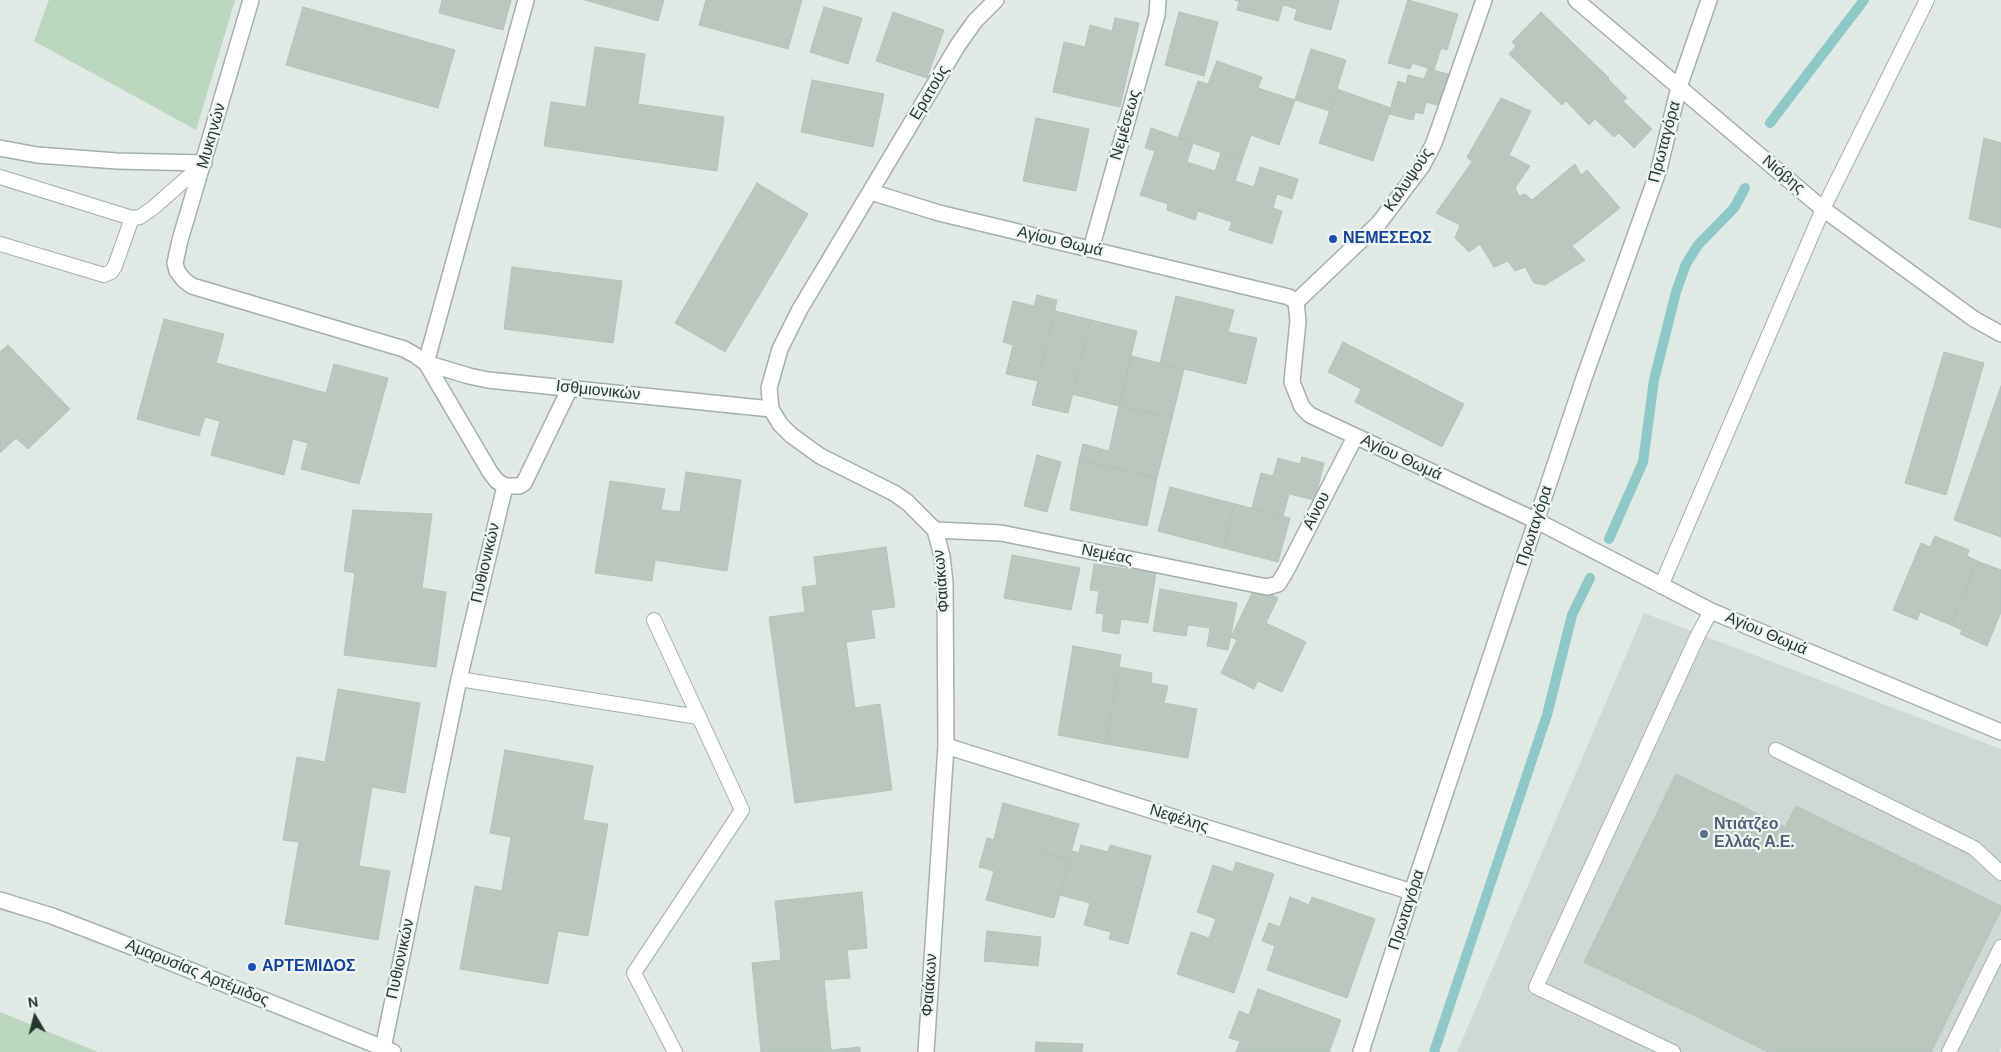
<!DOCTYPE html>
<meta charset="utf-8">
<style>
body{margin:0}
#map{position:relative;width:2001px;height:1052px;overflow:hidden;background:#e0e9e4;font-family:"DM Sans",sans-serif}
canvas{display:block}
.north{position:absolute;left:10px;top:992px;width:50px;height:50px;-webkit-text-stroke:4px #f0f6f2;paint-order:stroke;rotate:352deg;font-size:14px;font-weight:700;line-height:20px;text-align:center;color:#23382f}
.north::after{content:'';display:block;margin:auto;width:18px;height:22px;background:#23382f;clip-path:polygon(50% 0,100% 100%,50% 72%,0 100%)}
</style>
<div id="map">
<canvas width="2001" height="1052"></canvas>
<div class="north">N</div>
</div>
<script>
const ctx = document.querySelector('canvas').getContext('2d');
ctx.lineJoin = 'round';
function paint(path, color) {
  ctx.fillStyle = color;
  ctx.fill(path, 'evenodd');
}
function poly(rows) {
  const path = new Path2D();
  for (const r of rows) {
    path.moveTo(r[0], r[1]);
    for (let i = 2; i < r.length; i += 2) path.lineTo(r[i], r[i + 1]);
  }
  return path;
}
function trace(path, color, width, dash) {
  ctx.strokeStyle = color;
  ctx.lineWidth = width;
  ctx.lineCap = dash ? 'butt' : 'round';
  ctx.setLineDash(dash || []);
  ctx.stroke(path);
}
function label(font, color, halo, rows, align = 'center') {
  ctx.font = font + ' "DM Sans",sans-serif';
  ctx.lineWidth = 4.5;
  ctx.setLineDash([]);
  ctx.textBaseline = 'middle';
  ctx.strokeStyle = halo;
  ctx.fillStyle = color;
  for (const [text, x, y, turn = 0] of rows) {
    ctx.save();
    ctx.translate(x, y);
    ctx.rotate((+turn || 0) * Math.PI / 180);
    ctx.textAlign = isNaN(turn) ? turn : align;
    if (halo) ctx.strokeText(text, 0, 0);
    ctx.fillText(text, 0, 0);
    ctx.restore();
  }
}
const built = poly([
 [1644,613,2001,749,2001,1047,1999,1052,1457,1052]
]);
const green = poly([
 [49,0,235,0,196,130,34,41],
 [0,1012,98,1052,0,1052]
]);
const stream = poly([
 [1770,123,1864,0],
 [1609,539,1643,462,1654,380,1676,292,1686,264,1698,245,1734,208,1745,188],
 [1434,1052,1547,715,1572,615,1590,578]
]);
const building = poly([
 [442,0,511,0,503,30,439,13,442,0],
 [585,0,664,0,658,21,585,0],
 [706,0,802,0,788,49,699,25,706,0],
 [1235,0,1339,0,1331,30,1294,20,1297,9,1283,5,1278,21,1237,10,1239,1,1235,0],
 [1408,0,1458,14,1447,50,1441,48,1434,70,1412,63,1410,69,1388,63,1408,0],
 [303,7,455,50,438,108,286,65,303,7],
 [824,7,862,18,848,64,810,52,824,7],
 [893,12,944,30,927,78,876,61,893,12],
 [1179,12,1218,22,1204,76,1165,65,1179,12],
 [1541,12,1609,78,1608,79,1627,98,1623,101,1652,129,1634,148,1619,133,1614,137,1595,119,1589,125,1566,101,1562,105,1509,54,1516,46,1512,42,1541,12],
 [1115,18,1139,23,1120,107,1053,92,1064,42,1085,47,1090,25,1112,31,1115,18],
 [595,47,645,54,638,104,724,117,717,171,544,146,551,102,586,107,595,47],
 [1311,49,1346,60,1330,111,1295,100,1311,49],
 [1217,61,1262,77,1258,88,1295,100,1279,145,1251,135,1242,160,1178,138,1198,81,1208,84,1217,61],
 [1428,69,1452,75,1443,107,1426,102,1423,114,1415,112,1413,120,1389,114,1398,81,1406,84,1408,75,1424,79,1428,69],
 [812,80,884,94,873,147,801,132,812,80],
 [1337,89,1391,108,1373,161,1319,143,1337,89],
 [1501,98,1531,111,1509,155,1530,166,1515,188,1519,196,1525,194,1532,200,1575,164,1581,175,1587,170,1620,208,1572,246,1585,260,1545,285,1534,283,1525,267,1515,271,1508,261,1494,267,1480,244,1469,252,1455,238,1460,225,1436,213,1472,162,1467,157,1501,98],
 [1036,118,1089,129,1076,191,1023,181,1036,118],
 [1151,128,1193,143,1187,162,1215,171,1221,153,1242,160,1235,181,1254,187,1260,167,1298,179,1292,199,1277,194,1273,208,1282,211,1272,244,1229,230,1232,222,1198,211,1195,220,1167,210,1168,204,1140,195,1155,151,1145,148,1151,128],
 [1984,138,2001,143,2001,228,1969,219,1984,138],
 [757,183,808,214,725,352,675,323,757,183],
 [512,267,622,281,613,343,504,329,512,267],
 [1037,295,1057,300,1038,381,1006,374,1013,345,1003,342,1013,301,1034,306,1037,295],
 [1176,296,1234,310,1228,332,1257,338,1246,384,1160,363,1176,296],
 [1055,311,1091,320,1068,413,1032,405,1055,311],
 [164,319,224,334,216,363,326,393,334,364,388,378,359,484,301,469,308,443,293,439,284,475,211,455,220,421,205,417,199,436,137,419,164,319],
 [1091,320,1137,331,1119,406,1072,394,1091,320],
 [1343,342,1464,404,1442,447,1355,402,1361,389,1328,372,1343,342],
 [8,345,70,409,28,449,16,438,0,453,0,352,8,345],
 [1944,352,1984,363,1946,495,1905,483,1944,352],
 [1131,356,1184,369,1172,418,1119,406,1131,356],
 [2001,386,2001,537,1954,520,2001,386],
 [1119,406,1172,418,1157,478,1079,460,1083,444,1109,451,1119,406],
 [1037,455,1061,462,1047,512,1024,506,1037,455],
 [1302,457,1324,463,1315,500,1289,494,1283,516,1252,508,1261,473,1273,476,1278,458,1300,464,1302,457],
 [1079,460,1157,478,1147,526,1070,510,1079,460],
 [686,472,741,480,727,571,655,560,652,581,595,573,610,481,665,489,661,510,680,512,686,472],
 [1170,487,1235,504,1223,548,1158,531,1170,487],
 [1235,504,1290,518,1278,562,1223,548,1235,504],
 [353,510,432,514,422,588,446,592,436,667,344,655,355,573,344,571,353,510],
 [1935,536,1969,550,1967,556,1977,561,1951,625,1920,612,1917,620,1893,610,1921,543,1930,547,1935,536],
 [886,547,895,607,871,610,875,638,846,642,855,708,880,704,892,790,795,803,769,617,805,612,802,587,817,585,814,557,886,547],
 [1012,555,1080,568,1071,610,1004,598,1012,555],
 [1977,561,2001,570,2001,612,1987,646,1960,634,1962,630,1951,625,1977,561],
 [1094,564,1156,573,1148,623,1121,619,1119,634,1102,631,1104,614,1096,613,1099,591,1090,590,1094,564],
 [1255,587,1278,598,1266,623,1306,642,1282,692,1258,681,1254,689,1221,673,1237,640,1231,637,1255,587],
 [1160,589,1237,603,1228,650,1207,646,1210,628,1188,625,1186,636,1153,631,1160,589],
 [1073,646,1121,655,1106,744,1058,735,1073,646],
 [1119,667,1152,673,1151,683,1168,686,1164,703,1197,709,1188,758,1106,744,1119,667],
 [338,689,420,703,405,793,372,787,359,866,390,871,378,940,285,924,299,842,283,840,297,757,325,762,338,689],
 [505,750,593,766,583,820,608,824,588,936,558,931,548,984,460,969,475,886,502,891,511,837,490,833,505,750],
 [1676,774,1785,827,1796,806,2001,906,2001,910,1931,1052,1769,1052,1584,962,1676,774],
 [1003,803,1079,824,1069,860,994,839,1003,803],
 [987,838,1069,860,1054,918,986,900,994,871,979,867,987,838],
 [1081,845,1108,852,1110,845,1151,856,1128,944,1109,939,1111,932,1084,925,1090,903,1060,895,1072,851,1079,853,1081,845],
 [1236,862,1274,874,1234,993,1177,974,1191,932,1209,938,1216,919,1197,912,1213,865,1233,872,1236,862],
 [862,892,867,948,847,950,850,978,824,980,831,1050,860,1047,860,1052,761,1052,752,963,781,960,775,901,862,892],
 [1290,897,1309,905,1312,897,1375,919,1347,998,1267,970,1275,946,1262,941,1269,923,1280,927,1290,897],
 [987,931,1041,937,1038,966,984,961,987,931],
 [1258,989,1341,1020,1329,1052,1236,1052,1240,1041,1229,1038,1239,1011,1249,1015,1258,989],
 [1036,1042,1083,1044,1082,1052,1035,1052,1036,1042]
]);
const service = poly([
 [0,177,132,218,140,217,153,208,204,163],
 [0,244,104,275,111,272,115,266,132,218],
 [1661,586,1823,209,1927,0],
 [654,620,742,810,634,973,675,1052],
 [459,679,698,717],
 [1776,750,1974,848,2001,873],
 [1673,1052,1536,987,1698,635,1711,611],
 [1949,1052,2001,947]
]);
const minor = poly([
 [251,0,180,240,175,263,177,271,184,280,192,286,404,349,415,355,426,363,490,472,497,481,505,486,459,679,383,1048],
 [526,0,426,363,469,376,488,380,771,409],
 [1576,0,1823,209,1974,319,2001,334],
 [0,148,37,155,117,161,204,163],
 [871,192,939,213,1289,297,1296,302,1298,321,1292,382,1302,407,1310,415,1537,521,1711,611,2001,732],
 [1091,249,1157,15,1158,0],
 [1296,302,1379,223,1422,166,1434,143,1484,0],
 [505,486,519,486,524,483,570,388],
 [935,530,1001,533,1267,587,1278,584,1285,573,1355,437],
 [946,746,1412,892],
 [1361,1052,1412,892,1584,378,1659,169,1679,87,1709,0]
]);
const tertiary = poly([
 [926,1052,946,746,945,583,942,556,935,530,907,502,894,493,820,456,791,435,780,424,771,409,769,388,780,349,800,309,958,45,975,21,996,0]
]);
const secondary = poly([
 [0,900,52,916,130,946,393,1052]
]);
const markers = [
 [1333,239,5,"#1a4fb4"],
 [1704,834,5,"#5c6f8a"],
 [252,967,5,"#1a4fb4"]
];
const streetNames = [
 ["Ερατούς",930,93,-59],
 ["Νεμέσεως",1126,125,-74],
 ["Μυκηνών",212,136,-74],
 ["Πρωταγόρα",1665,142,-75],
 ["Νιόβης",1783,175,40],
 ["Καλυψούς",1409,180,-56],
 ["Αγίου Θωμά",1060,242,13],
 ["Ισθμιονικών",598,391,6],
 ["Αγίου Θωμά",1401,458,25],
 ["Αίνου",1317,511,-63],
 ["Πρωταγόρα",1535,526,-72],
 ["Νεμέας",1107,555,11],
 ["Πυθιονικών",486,563,-77],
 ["Φαιάκων",942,581,-95],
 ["Αγίου Θωμά",1766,634,23],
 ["Νεφέλης",1179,819,17],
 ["Πρωταγόρα",1407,910,-72],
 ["Πυθιονικών",401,959,-78],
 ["Αμαρυσίας Αρτέμιδος",197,973,22],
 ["Φαιάκων",930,985,-86]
];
const transitNames = [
 ["ΝΕΜΕΣΕΩΣ",1343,239],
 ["ΑΡΤΕΜΙΔΟΣ",262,967]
];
const serviceNames = [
 ["Ντιάτζεο",1714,825],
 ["Ελλάς Α.Ε.",1714,843]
];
paint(built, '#cfd9d3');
paint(green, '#bbd8bf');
trace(stream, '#8ec8c9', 10);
paint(building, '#b9c7bf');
trace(building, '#b3c2ba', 1);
trace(service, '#a4b0aa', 16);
trace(minor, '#a4b0aa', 18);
trace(tertiary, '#a4b0aa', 18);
trace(secondary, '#a1b4aa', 18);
trace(service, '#fff', 14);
trace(minor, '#fff', 15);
trace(tertiary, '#fff', 15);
trace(secondary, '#fff', 15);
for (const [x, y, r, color] of markers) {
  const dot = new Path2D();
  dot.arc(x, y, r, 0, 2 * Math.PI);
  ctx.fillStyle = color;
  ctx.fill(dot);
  trace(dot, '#f0f6f2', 2);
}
label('16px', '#23382f', '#f0f6f2', streetNames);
label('bold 16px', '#164399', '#f0f6f2', transitNames, 'left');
label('bold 16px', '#4e5e75', '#f0f6f2', serviceNames, 'left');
</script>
